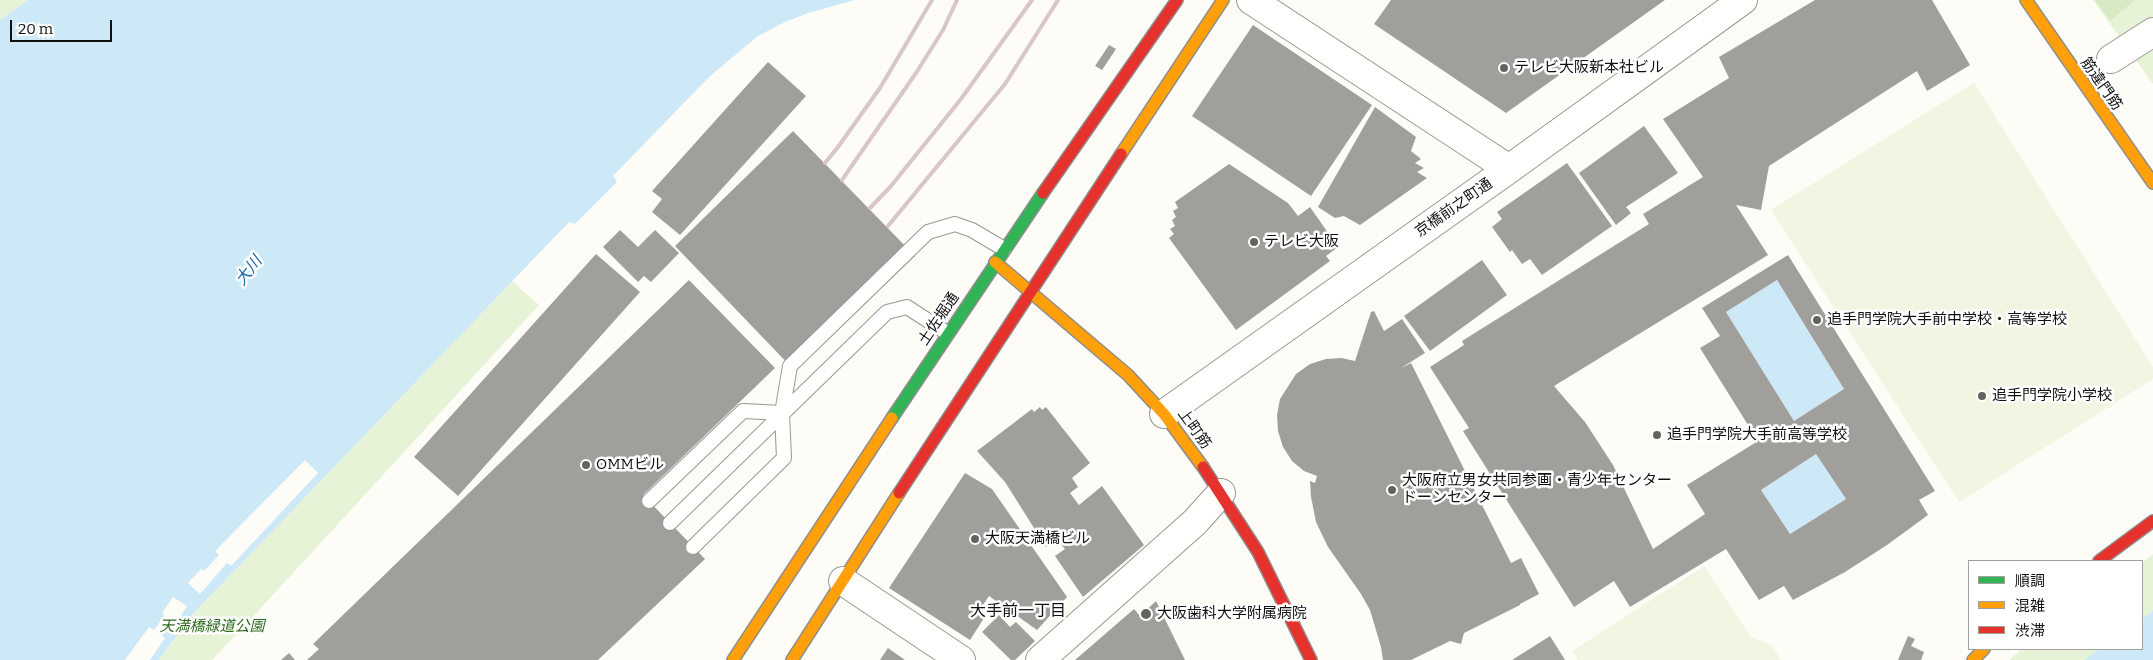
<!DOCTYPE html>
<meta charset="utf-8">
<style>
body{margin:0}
#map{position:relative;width:2153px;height:660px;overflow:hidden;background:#fdfcf7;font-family:Bitter,"Noto Sans JP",serif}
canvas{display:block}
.legend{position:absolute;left:1968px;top:560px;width:175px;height:90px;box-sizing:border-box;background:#fff;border:1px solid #a0a0a0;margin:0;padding:6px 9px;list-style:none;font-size:15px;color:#111}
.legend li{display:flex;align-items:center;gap:10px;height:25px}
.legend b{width:25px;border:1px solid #a0a0a0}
.scale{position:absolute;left:10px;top:20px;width:102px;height:22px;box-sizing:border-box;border:2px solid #111;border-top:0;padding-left:6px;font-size:15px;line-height:18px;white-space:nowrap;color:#111;-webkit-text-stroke:4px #fff;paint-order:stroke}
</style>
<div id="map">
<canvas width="2153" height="660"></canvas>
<ul class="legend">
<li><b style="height:6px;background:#30b455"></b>順調</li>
<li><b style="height:6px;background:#ff9f0a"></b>混雑</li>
<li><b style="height:6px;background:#e5322d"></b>渋滞</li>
</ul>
<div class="scale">20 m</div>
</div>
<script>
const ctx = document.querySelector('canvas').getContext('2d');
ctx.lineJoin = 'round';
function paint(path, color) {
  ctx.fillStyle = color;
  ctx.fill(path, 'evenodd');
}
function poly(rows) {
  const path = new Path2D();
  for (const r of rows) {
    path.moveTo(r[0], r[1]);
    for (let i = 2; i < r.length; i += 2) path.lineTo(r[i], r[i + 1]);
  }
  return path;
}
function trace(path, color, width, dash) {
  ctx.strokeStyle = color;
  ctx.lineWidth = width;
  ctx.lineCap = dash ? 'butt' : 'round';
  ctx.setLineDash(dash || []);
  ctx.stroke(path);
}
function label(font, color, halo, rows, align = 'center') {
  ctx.font = font + ' Bitter,"Noto Sans JP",serif';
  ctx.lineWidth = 5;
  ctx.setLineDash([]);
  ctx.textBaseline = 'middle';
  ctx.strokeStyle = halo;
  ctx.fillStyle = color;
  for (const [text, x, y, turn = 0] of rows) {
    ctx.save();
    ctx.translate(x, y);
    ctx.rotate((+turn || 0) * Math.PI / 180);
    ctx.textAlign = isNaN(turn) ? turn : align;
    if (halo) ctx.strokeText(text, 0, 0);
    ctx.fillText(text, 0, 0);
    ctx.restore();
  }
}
const green = poly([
 [0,0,28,0,0,20],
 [2093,0,2153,0,2153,84],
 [512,281,539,305,248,622,212,660,159,660,193,614],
 [2153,554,2153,660,2009,660,2022,649,2142,649,2142,563]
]);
const forest = poly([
 [2095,0,2135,0,2110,21]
]);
const pitch = poly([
 [1974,83,2153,367,2153,379,1959,502,1771,210],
 [1704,566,1751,637,1771,645,1781,660,1578,660,1572,651]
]);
const water = poly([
 [28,0,855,0,808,13,785,22,758,36,709,77,613,176,617,182,575,224,569,222,193,614,159,660,0,660,0,20],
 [1777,280,1844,389,1794,421,1726,312],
 [1816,454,1846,499,1790,534,1761,490],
 [2153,611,2153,660,2084,660,2100,649,2142,649,2142,619]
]);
const pier = poly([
 [305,460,318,473,231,566,227,563,200,594,188,583,201,569,204,571,219,555,215,551],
 [173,597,187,606,176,623,173,622,162,636,165,638,150,660,125,660,149,627,154,630,164,616,162,613]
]);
const building = poly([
 [1391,0,1665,0,1506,113,1374,24],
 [1815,0,1932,0,1970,65,1927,91,1917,71,1769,166,1761,210,1736,205,1768,255,1554,386,1585,422,1613,465,1653,549,1705,514,1687,485,1758,441,1700,348,1720,336,1702,308,1788,255,1935,491,1919,500,1928,515,1887,545,1845,572,1793,600,1784,586,1759,600,1726,549,1630,607,1614,581,1574,607,1463,431,1469,428,1430,367,1464,345,1462,341,1649,224,1643,214,1703,177,1663,119,1729,78,1719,57],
 [1777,280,1844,389,1794,421,1726,312],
 [1816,454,1846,499,1790,534,1761,490],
 [1253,25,1372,105,1311,196,1192,116],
 [1109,45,1116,49,1102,70,1095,66],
 [768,62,806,96,680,235,652,212,662,199,652,191],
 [1375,107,1416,137,1411,151,1421,159,1415,163,1424,168,1417,172,1427,178,1360,225,1344,216,1335,218,1318,207],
 [1644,126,1678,173,1626,207,1631,213,1616,225,1579,173],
 [793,131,915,256,795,371,675,246],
 [1567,163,1612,226,1542,275,1530,259,1522,264,1512,250,1510,252,1492,227,1502,219,1497,212],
 [1229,164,1288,203,1298,216,1310,207,1338,247,1326,256,1330,261,1236,330,1169,238,1174,234,1170,229,1175,226,1172,220,1176,217,1173,211,1178,208,1175,202],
 [620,230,638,247,655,230,679,253,651,282,644,276,638,282,603,247],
 [596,254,640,292,458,496,414,457],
 [1482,260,1507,295,1430,351,1404,316],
 [689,280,775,368,643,495,705,559,598,660,307,660,319,649,313,644],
 [1374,311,1384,331,1402,319,1425,353,1401,368,1411,363,1511,563,1521,558,1539,594,1520,604,1520,605,1464,633,1461,644,1450,641,1411,660,1383,660,1381,647,1370,610,1361,594,1328,547,1316,522,1311,497,1310,481,1315,483,1317,476,1304,471,1292,461,1283,447,1278,431,1277,415,1280,399,1296,374,1310,364,1326,359,1341,358,1355,361,1371,312],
 [1040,407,1042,410,1046,407,1090,463,1072,478,1078,487,1070,493,1079,505,1102,486,1144,545,1083,597,1055,556,1065,549,1056,538,1046,547,1005,482,977,451,1032,409,1034,412],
 [965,473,992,489,1067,597,1037,630,989,596,979,611,986,615,970,640,889,588],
 [1156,601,1185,660,1075,660,1134,609,1140,616],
 [999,615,1010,627,1016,622,1035,641,1015,660,1011,660,982,632],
 [1550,636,1565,660,1512,660],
 [1908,636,1915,639,1911,646,1924,652,1921,660,1898,660],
 [888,648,905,660,880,660],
 [289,653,295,660,281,660]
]);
const lane = poly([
 [649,501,743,411,782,413],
 [670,523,887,312,907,307,947,333],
 [693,547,784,458,782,413,790,366,928,232,955,224,972,230,1004,249]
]);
const street = poly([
 [1251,0,1509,169],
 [2111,59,2153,32],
 [1164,414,1509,169,1743,0],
 [843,581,961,660],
 [1040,660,1195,522,1221,493]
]);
const fast = poly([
 [892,418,1043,193]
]);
const slow = poly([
 [2026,0,2153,183],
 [1121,154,1223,0],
 [995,262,1128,375,1164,414,1203,467],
 [733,660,892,418],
 [792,660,899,493],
 [1973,660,1984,649]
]);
const jam = poly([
 [1043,193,1177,0],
 [1203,467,1258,552,1311,660],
 [899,493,1121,154],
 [2099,561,2153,521]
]);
const rail = poly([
 [825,163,838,147,880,88,932,0],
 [842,180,916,73,943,30,957,0],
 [870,208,891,186,961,99,1032,0],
 [888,226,1005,84,1058,0]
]);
const markers = [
 [1504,68,5,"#646362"],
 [1254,242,5,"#646362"],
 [1817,320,5,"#646362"],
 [1982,396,5,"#646362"],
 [1657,435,5,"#646362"],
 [586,465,5,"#646362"],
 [1392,490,5,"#646362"],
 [975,539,5,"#646362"],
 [1146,614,6,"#646362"]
];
const poiNames = [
 ["テレビ大阪新本社ビル",1514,68],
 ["テレビ大阪",1264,242],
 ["追手門学院大手前中学校・高等学校",1827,320],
 ["追手門学院小学校",1992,396],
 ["追手門学院大手前高等学校",1667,435],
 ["OMMビル",596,465],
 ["大阪府立男女共同参画・青少年センター",1402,481],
 ["ドーンセンター",1402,498],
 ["大阪天満橋ビル",985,539],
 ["大阪歯科大学附属病院",1157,614]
];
const streetNames = [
 ["筋違門筋",2101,84,55],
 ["京橋前之町通",1454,208,-35],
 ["土佐堀通",939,319,-56],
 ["上町筋",1194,429,54]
];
const parkNames = [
 ["天満橋緑道公園",212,627]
];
const waterNames = [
 ["大川",249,271,-52]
];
const neighbourhoodNames = [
 ["大手前一丁目",1018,612]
];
paint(green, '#e7f3d7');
paint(forest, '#d8eac5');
paint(pitch, '#f0f6e1');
paint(water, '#cde8f7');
paint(pier, '#fdfcf7');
paint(building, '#a19f9c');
trace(lane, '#979795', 16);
trace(street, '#979795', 30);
trace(fast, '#8e8d8b', 14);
trace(slow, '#8e8d8b', 14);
trace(jam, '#8e8d8b', 14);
trace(lane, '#fffffe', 14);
trace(street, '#fffffe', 28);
trace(fast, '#30b455', 11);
trace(slow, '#ff9f0a', 11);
trace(jam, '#e5322d', 11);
trace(rail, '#d9c6c7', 4);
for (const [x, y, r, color] of markers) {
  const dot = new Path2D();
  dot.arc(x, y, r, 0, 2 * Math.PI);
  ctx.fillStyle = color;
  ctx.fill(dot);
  trace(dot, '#fff', 2);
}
label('15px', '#111', '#fff', poiNames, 'left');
label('15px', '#111', '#fff', streetNames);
label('italic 15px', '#2f6b1f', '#fff', parkNames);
label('italic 16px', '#1768a6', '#fff', waterNames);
label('16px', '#111', '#fff', neighbourhoodNames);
</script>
